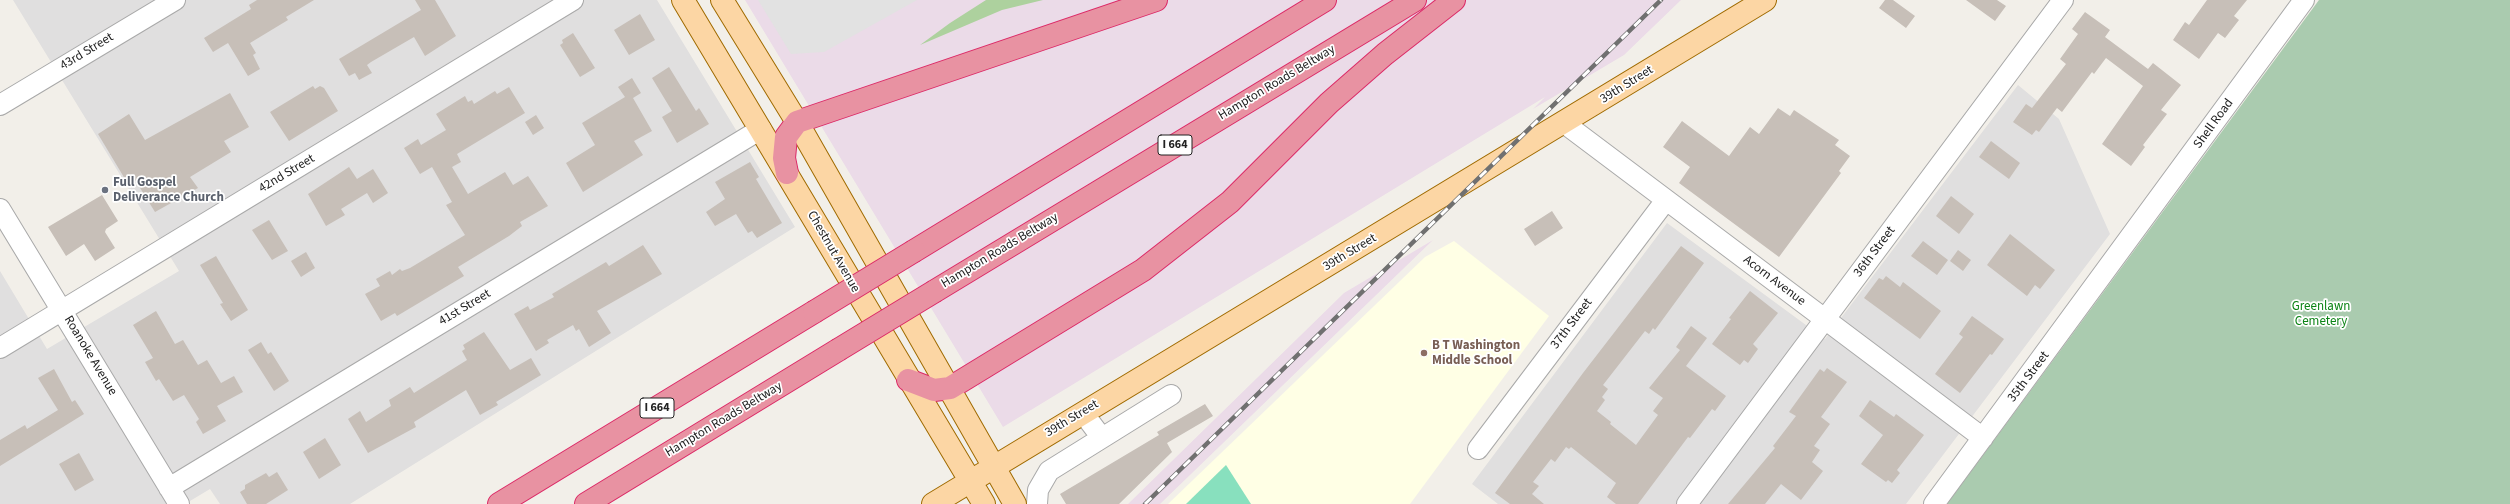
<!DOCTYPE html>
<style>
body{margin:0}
canvas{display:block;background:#f2efe9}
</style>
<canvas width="2510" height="504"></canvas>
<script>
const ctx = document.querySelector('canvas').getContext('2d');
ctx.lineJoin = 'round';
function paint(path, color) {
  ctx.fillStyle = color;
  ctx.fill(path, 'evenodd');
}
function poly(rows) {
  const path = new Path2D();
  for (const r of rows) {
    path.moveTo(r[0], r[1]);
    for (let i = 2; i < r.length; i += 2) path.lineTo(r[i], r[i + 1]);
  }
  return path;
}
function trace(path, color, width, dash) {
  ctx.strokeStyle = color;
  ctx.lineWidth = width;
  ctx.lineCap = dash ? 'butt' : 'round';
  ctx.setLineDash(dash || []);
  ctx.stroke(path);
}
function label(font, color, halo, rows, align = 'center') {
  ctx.font = font + ' "Source Sans 3",sans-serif';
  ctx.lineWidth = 3.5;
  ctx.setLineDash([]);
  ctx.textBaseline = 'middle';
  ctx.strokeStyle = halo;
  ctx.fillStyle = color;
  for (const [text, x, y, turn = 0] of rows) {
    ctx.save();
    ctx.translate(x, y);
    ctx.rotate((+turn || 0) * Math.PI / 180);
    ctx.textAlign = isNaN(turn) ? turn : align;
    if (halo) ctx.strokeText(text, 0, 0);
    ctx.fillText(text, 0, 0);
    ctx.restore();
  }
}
const residential = poly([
 [13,0,657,0,795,227,350,504,220,504,210,489,185,504,0,504,0,271,47,349,179,271],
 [2018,85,2059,119,2110,234,1906,504,1498,504,1472,484,1667,223,1825,339]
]);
const industrial = poly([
 [745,0,1681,0,1624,55,1533,109,1545,97,1003,427],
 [1433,240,1160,504,1128,504,1344,293]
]);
const education = poly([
 [1454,241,1549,316,1410,504,1168,504,1425,257]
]);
const forest = poly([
 [986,0,1043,0,1002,10,920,45,950,23]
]);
const cemetery = poly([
 [2319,0,2510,0,2510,504,1947,504]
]);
const pitch = poly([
 [1226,465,1251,504,1186,504]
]);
const parking = poly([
 [758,0,917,0,824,52,791,54]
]);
const building = poly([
 [257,0,314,0,286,17,288,20,250,43,256,53,253,55,260,69,248,76,228,43,213,52,204,38,251,9,249,5],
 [415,0,435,0,456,36,425,56,414,37,371,62,367,65,372,73,359,80,355,73,349,76,339,59,421,10],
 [1885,0,1893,0,1915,16,1906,28,1879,8],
 [1966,0,1997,0,2006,6,1995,21],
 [2207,0,2247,0,2234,16,2239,20,2225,38,2218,33,2199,59,2173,40,2185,22,2189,25],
 [2085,12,2110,30,2105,37,2148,69,2153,63,2181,85,2161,110,2167,114,2143,145,2145,147,2131,166,2102,144,2143,86,2106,58,2094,74,2092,72,2062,112,2057,108,2039,132,2036,130,2032,135,2013,122,2026,104,2032,108,2066,64,2060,59,2078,34,2072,29],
 [640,14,655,40,629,55,614,30],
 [573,33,595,68,580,77,560,45,563,43,562,40],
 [669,67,696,111,699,108,709,124,677,143,662,117,672,111,652,78],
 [632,78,641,93,633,98,652,131,634,141,643,155,583,192,566,163,595,145,582,123,625,97,618,87],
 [313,86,315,89,320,86,324,88,338,111,289,141,270,112],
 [509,87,525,113,457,154,461,162,452,167,468,194,505,172,513,185,528,176,548,206,520,222,522,226,509,236,458,267,464,276,397,316,395,313,381,321,365,294,380,286,376,279,390,271,392,275,400,269,402,271,410,268,465,235,446,205,452,202,432,167,420,174,404,148,418,139,421,145,446,130,436,114,465,96,468,102,472,100,474,104,495,91,497,94],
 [230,93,249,127,224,141,231,152,190,177,198,188,155,212,132,175,125,179,98,134,129,114,145,140],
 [1778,108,1790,116,1794,110,1839,140,1835,145,1850,156,1839,171,1841,173,1779,257,1679,183,1690,167,1663,147,1682,121,1729,156,1750,127,1759,134],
 [536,115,544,128,533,135,525,122],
 [1991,141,2020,163,2009,179,1979,157],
 [750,162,759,177,756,179,782,223,757,238,752,231,748,233,736,214,715,226,706,212,725,199,715,182],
 [349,167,357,179,373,169,388,193,373,203,367,193,341,209,345,215,326,226,308,194],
 [102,195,118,221,106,229,105,232,115,248,95,261,84,244,66,256,48,227],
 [1951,196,1974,214,1959,234,1936,216],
 [1552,211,1563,228,1535,246,1524,229],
 [269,220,288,251,272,260,252,230],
 [2010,234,2055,270,2040,289,2035,285,2027,296,1987,265],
 [1923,241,1948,260,1937,275,1911,256],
 [643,245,662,274,597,311,611,333,589,347,579,329,576,331,573,325,547,340,549,343,536,351,514,314,528,306,530,310,554,297,552,294,606,262,609,266],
 [1681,246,1704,263,1655,330,1653,328,1649,334,1645,331,1603,385,1608,389,1602,397,1605,400,1597,411,1611,422,1610,424,1636,445,1658,415,1653,411,1663,398,1649,388,1680,350,1676,347,1691,326,1707,338,1686,366,1726,396,1715,411,1712,409,1690,438,1688,437,1638,504,1616,504,1607,497,1616,483,1571,447,1569,449,1566,447,1555,462,1551,459,1533,482,1539,486,1532,494,1544,504,1510,504,1495,493,1583,373],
 [1958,250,1971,260,1963,271,1950,261],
 [306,252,315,268,301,277,291,261],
 [216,256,248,310,231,321,220,304,223,303,200,265],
 [1886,276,1900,287,1903,282,1941,311,1920,339,1864,298,1879,278,1883,280],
 [1750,291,1778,313,1753,344,1758,349,1748,363,1744,360,1740,365,1712,344,1731,319,1729,318],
 [156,311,175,344,183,340,198,365,207,360,221,383,234,376,243,392,217,406,226,421,203,434,196,422,199,419,184,395,173,401,159,379,156,381,145,362,153,358,133,325],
 [1972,316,2004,339,1992,355,1990,354,1960,393,1935,374,1963,337,1959,334],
 [484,332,510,370,531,358,541,375,496,402,498,405,480,415,466,390,414,422,416,427,368,453,348,419,360,411,366,422,391,406,389,400,410,387,414,393,467,360,462,351,465,349,463,345],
 [261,342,268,354,271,352,289,381,274,391,248,350],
 [1827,368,1847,382,1821,417,1830,424,1814,446,1820,450,1812,462,1823,471,1801,500,1781,484,1765,504,1728,504,1775,448,1773,446,1796,416,1789,412,1820,369,1824,372],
 [54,369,72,402,75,400,84,414,0,466,0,440,25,425,27,429,58,410,38,378],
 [1870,400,1894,417,1896,414,1924,435,1897,470,1900,473,1892,483,1888,480,1886,482,1861,464,1883,435,1859,416],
 [1205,404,1213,416,1167,443,1172,452,1119,504,1066,504,1060,494,1159,435,1157,432],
 [325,438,341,465,319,479,303,452],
 [79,453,94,480,75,491,59,464],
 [277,472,288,490,266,504,247,504,240,492,245,489,245,485,266,473,269,477]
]);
const minor = poly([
 [0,105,175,0],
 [1564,123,1983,438],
 [0,209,179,504],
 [0,348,573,0],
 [1083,413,1102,438],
 [1478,449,1666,200],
 [169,488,761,129],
 [1037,504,1038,490,1049,471,1171,395],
 [1687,504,2063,0],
 [1934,504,2304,0]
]);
const major = poly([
 [683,0,984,504],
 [722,0,797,122,1015,504],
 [933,504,1765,0]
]);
const highway = poly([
 [787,173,784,158,786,137,797,122,1156,0],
 [914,251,1325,0],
 [935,291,1415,0],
 [908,380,934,390,950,388,1143,270,1230,202,1329,103,1385,54,1454,0],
 [499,504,814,312],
 [586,504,838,350]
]);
const rail = poly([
 [1145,504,1661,0]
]);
const highwayBridge = poly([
 [814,312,914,251],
 [838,350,935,291]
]);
const markers = [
 [105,190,4,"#6b7280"],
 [1424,353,4,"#8d6e63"]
];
const shields = [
 [1175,145,34],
 [657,408,34]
];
const shieldNames = [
 ["I 664",1175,145],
 ["I 664",657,408]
];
const streetNames = [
 ["43rd Street",87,52,-31],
 ["Hampton Roads Beltway",1277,83,-31],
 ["39th Street",1627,85,-32],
 ["Shell Road",2214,124,-54],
 ["42nd Street",287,174,-31],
 ["Hampton Roads Beltway",1000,251,-31],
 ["Chestnut Avenue",833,252,60],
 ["36th Street",1875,252,-53],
 ["39th Street",1350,253,-31],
 ["Acorn Avenue",1774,281,37],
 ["41st Street",465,308,-31],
 ["37th Street",1572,324,-53],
 ["Roanoke Avenue",90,356,59],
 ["35th Street",2029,377,-53],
 ["39th Street",1072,419,-31],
 ["Hampton Roads Beltway",724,420,-31]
];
const worshipNames = [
 ["Full Gospel",113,183],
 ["Deliverance Church",113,198]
];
const parkNames = [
 ["Greenlawn",2321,307],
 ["Cemetery",2321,322]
];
const educationNames = [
 ["B T Washington",1432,346],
 ["Middle School",1432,361]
];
paint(residential, '#e0dfdf');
paint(industrial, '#ebdbe8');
paint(education, '#ffffe5');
paint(forest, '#add19e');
paint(cemetery, '#aacbaf');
paint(pitch, '#88e0be');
paint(parking, '#e2e2e2');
paint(building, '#c7bfb8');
trace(minor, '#a9a9a9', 22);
trace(major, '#a06b00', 24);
trace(highway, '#dc2a67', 24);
trace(minor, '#fff', 20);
trace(major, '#fcd6a4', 22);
trace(highway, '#e892a2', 22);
trace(rail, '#707070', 4.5);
trace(rail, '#fff', 3, [9]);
trace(highwayBridge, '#dc2a67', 24, []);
trace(highwayBridge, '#e892a2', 22);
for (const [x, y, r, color] of markers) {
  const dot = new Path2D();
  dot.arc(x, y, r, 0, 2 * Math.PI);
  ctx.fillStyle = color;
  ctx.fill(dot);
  trace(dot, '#fff', 1.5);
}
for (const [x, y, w] of shields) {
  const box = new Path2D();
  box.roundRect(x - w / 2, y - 10, w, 20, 3);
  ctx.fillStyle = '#fff';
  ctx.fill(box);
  trace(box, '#222', 1);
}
label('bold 12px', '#222', null, shieldNames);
label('13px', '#222', '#fff', streetNames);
label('bold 13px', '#5b616d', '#fff', worshipNames, 'left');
label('13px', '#0c8416', '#fff', parkNames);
label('bold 13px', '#785e54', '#fff', educationNames, 'left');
</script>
